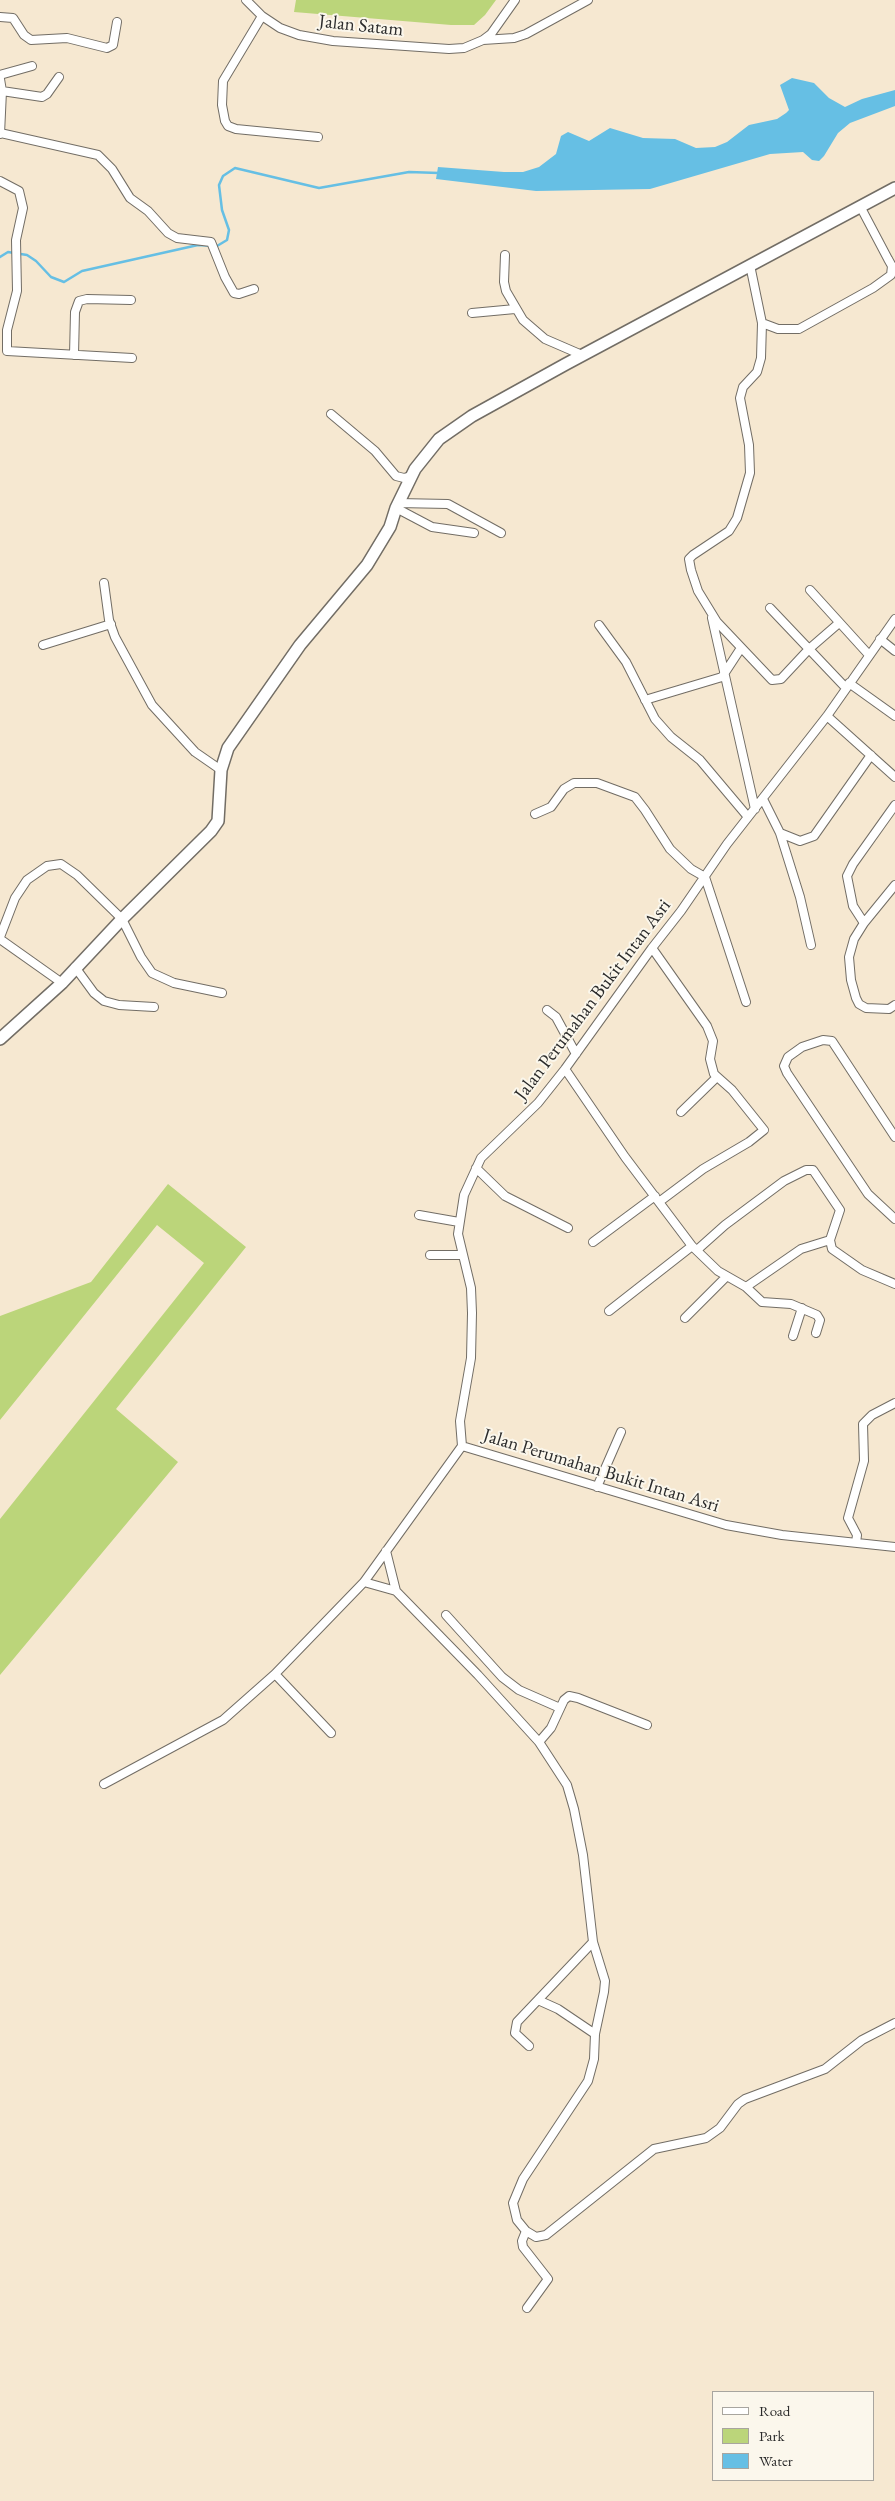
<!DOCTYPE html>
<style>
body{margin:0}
#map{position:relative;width:895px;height:2501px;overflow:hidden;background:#f6e8d1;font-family:"EB Garamond",serif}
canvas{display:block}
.legend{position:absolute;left:712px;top:2391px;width:162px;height:90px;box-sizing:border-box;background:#fbf7ec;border:1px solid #a8a59f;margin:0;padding:6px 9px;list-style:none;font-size:15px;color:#2b2b2b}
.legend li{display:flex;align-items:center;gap:10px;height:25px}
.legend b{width:25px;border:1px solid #a8a59f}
</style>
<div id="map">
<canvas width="895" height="2501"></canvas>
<ul class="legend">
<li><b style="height:6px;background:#fff"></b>Road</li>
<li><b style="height:14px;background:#bbd57a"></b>Park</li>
<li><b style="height:14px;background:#66bfe4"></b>Water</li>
</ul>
</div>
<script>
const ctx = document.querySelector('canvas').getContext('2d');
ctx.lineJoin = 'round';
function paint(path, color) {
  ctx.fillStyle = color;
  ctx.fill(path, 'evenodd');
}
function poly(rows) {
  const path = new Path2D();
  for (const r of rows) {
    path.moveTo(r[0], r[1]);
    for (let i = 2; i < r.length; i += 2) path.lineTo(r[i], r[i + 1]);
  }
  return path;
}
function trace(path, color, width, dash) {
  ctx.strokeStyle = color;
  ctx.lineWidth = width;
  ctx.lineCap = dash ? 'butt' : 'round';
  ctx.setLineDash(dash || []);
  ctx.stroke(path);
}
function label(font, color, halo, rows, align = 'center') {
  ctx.font = font + ' "EB Garamond",serif';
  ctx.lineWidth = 4;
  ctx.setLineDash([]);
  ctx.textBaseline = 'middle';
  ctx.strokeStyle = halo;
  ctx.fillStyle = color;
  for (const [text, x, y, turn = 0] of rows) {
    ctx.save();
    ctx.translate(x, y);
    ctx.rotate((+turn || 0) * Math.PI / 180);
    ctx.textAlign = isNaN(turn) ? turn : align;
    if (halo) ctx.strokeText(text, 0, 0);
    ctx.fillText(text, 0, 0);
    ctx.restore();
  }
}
const green = poly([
 [296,0,496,0,485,15,474,25,451,25,294,12],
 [168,1184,246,1247,116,1409,178,1462,0,1675,0,1519,204,1263,157,1225,0,1420,0,1316,91,1282]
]);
const water = poly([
 [792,78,814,83,829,98,845,107,862,99,895,90,895,106,850,123,838,133,824,156,819,161,812,160,803,152,770,154,650,189,536,191,436,179,438,167,504,172,523,172,539,167,556,154,561,136,568,132,589,141,610,128,643,138,675,139,696,148,715,147,727,142,749,125,777,119,786,113,789,110,780,85]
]);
const stream = poly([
 [0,257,8,252,27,255,36,261,51,277,64,282,82,271,198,245,217,246,227,240,229,230,222,210,219,185,223,176,235,168,319,188,409,172,439,173]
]);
const street = poly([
 [246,0,262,16,280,28,299,35,333,41,449,49,464,48,483,40,491,34,515,0],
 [262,16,223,81,222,105,225,121,228,126,236,129,318,137],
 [0,17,13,18,24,35,31,40,67,38,107,48,113,45,117,22],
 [483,40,514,38,526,34,588,0],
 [0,75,32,66],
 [0,79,2,91,0,134],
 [2,91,42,97,47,94,59,77],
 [0,133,98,155,112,169,130,198,148,211,168,233,177,238,211,242,225,277,234,293,239,294,254,289],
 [0,181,19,191,23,208,16,240,17,291,7,330,7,351,132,358],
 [505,255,504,282,506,291,523,320,545,339,582,355],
 [750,265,762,323,761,358,757,372,743,387,740,398,749,445,750,473,737,518,729,531,693,555,689,559,691,570,698,591,717,622,772,680,781,679,809,649,839,623],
 [472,313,515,309],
 [762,323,778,329,799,329,873,288,891,275,892,266,888,259,860,206],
 [74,355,75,312,79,301,87,299,131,300],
 [331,414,375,451,396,476,404,478,411,476],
 [398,503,448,504,501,533],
 [396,508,432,527,474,533],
 [104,583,109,620,115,637,152,705,195,752,221,770],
 [810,590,869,655],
 [770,608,846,688],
 [712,618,755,809],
 [895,619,827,716,727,844,681,911,652,948,565,1069,538,1103,481,1158,464,1195,458,1234,471,1288,472,1313,471,1358,460,1421,462,1446,726,1525,782,1535,895,1547],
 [599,625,626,662,655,719,671,737,700,760,748,817],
 [880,639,895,651],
 [43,645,111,624],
 [849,683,895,716],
 [645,700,722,677,741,648],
 [827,716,895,777],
 [763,799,780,833,800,897,811,945],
 [895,805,853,864,847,876,853,906,864,923,895,885],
 [535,814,551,807,564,789,574,783,597,783,635,797,645,810,670,849,691,869,705,877,746,1002],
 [780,833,800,841,814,836,871,755],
 [864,923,854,939,849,957,851,980,856,998,859,1004,866,1008,889,1009,895,1005],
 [0,937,15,898,27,880,47,866,61,864,77,875,122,919,141,957,152,973,174,983,222,993],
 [0,939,62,983],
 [652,948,707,1026,713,1041,710,1059,714,1074,732,1090,764,1130,749,1142,703,1169,659,1202],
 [75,967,94,993,104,1001,119,1005,154,1007],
 [547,1010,556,1017,576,1054],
 [565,1069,625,1157,692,1246,718,1271,746,1287,762,1302,791,1304,817,1315,820,1320,816,1333],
 [681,1112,717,1077],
 [895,1137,832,1041,823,1040,802,1047,788,1057,784,1066,787,1073,868,1194,895,1219],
 [476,1168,505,1196,568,1228],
 [419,1215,459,1222],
 [593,1242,655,1196],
 [697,1250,725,1225,784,1181,806,1170,813,1170,840,1210,830,1240,832,1249,862,1270,895,1284],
 [430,1255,462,1255],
 [746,1287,801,1249,830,1240],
 [609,1311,692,1246],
 [685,1318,726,1277],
 [793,1336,802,1308],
 [597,1487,621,1432],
 [856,1543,857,1535,848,1518,864,1461,863,1424,872,1415,895,1403],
 [386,1551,396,1591],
 [364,1582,396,1591,478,1675,539,1742,567,1785,574,1809,583,1855,593,1942,605,1981,604,1992,595,2034,594,2059,588,2081,523,2179,513,2203,517,2220,526,2231,536,2237,546,2235,654,2149,706,2138,720,2128,738,2104,745,2099,825,2069,862,2040,895,2023],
 [446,1615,502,1677,519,1690,560,1708],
 [275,1674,331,1733],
 [539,1742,551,1728,564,1700,569,1696,578,1698,647,1725],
 [104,1784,223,1720,275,1674,364,1582,462,1446],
 [538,2000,558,2009,595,2034],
 [529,2046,515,2033,517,2022,593,1942],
 [526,2231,522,2241,523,2247,548,2279,527,2308]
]);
const secondary = poly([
 [0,1039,62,983,122,919,211,831,218,821,221,770,228,748,300,645,367,565,390,527,396,508,415,469,439,439,472,416,566,364,895,188]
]);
const streetNames = [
 ["Jalan Satam",361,26,6],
 ["Jalan Perumahan Bukit Intan Asri",593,1000,-53],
 ["Jalan Perumahan Bukit Intan Asri",601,1471,17]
];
paint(green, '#bbd57a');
paint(water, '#66bfe4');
trace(stream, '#66bfe4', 2.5);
trace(street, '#726d65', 10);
trace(secondary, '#726d65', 14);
trace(street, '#fff', 8);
trace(secondary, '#fff', 11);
label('19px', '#2b2b2b', '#fbf7ec', streetNames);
</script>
